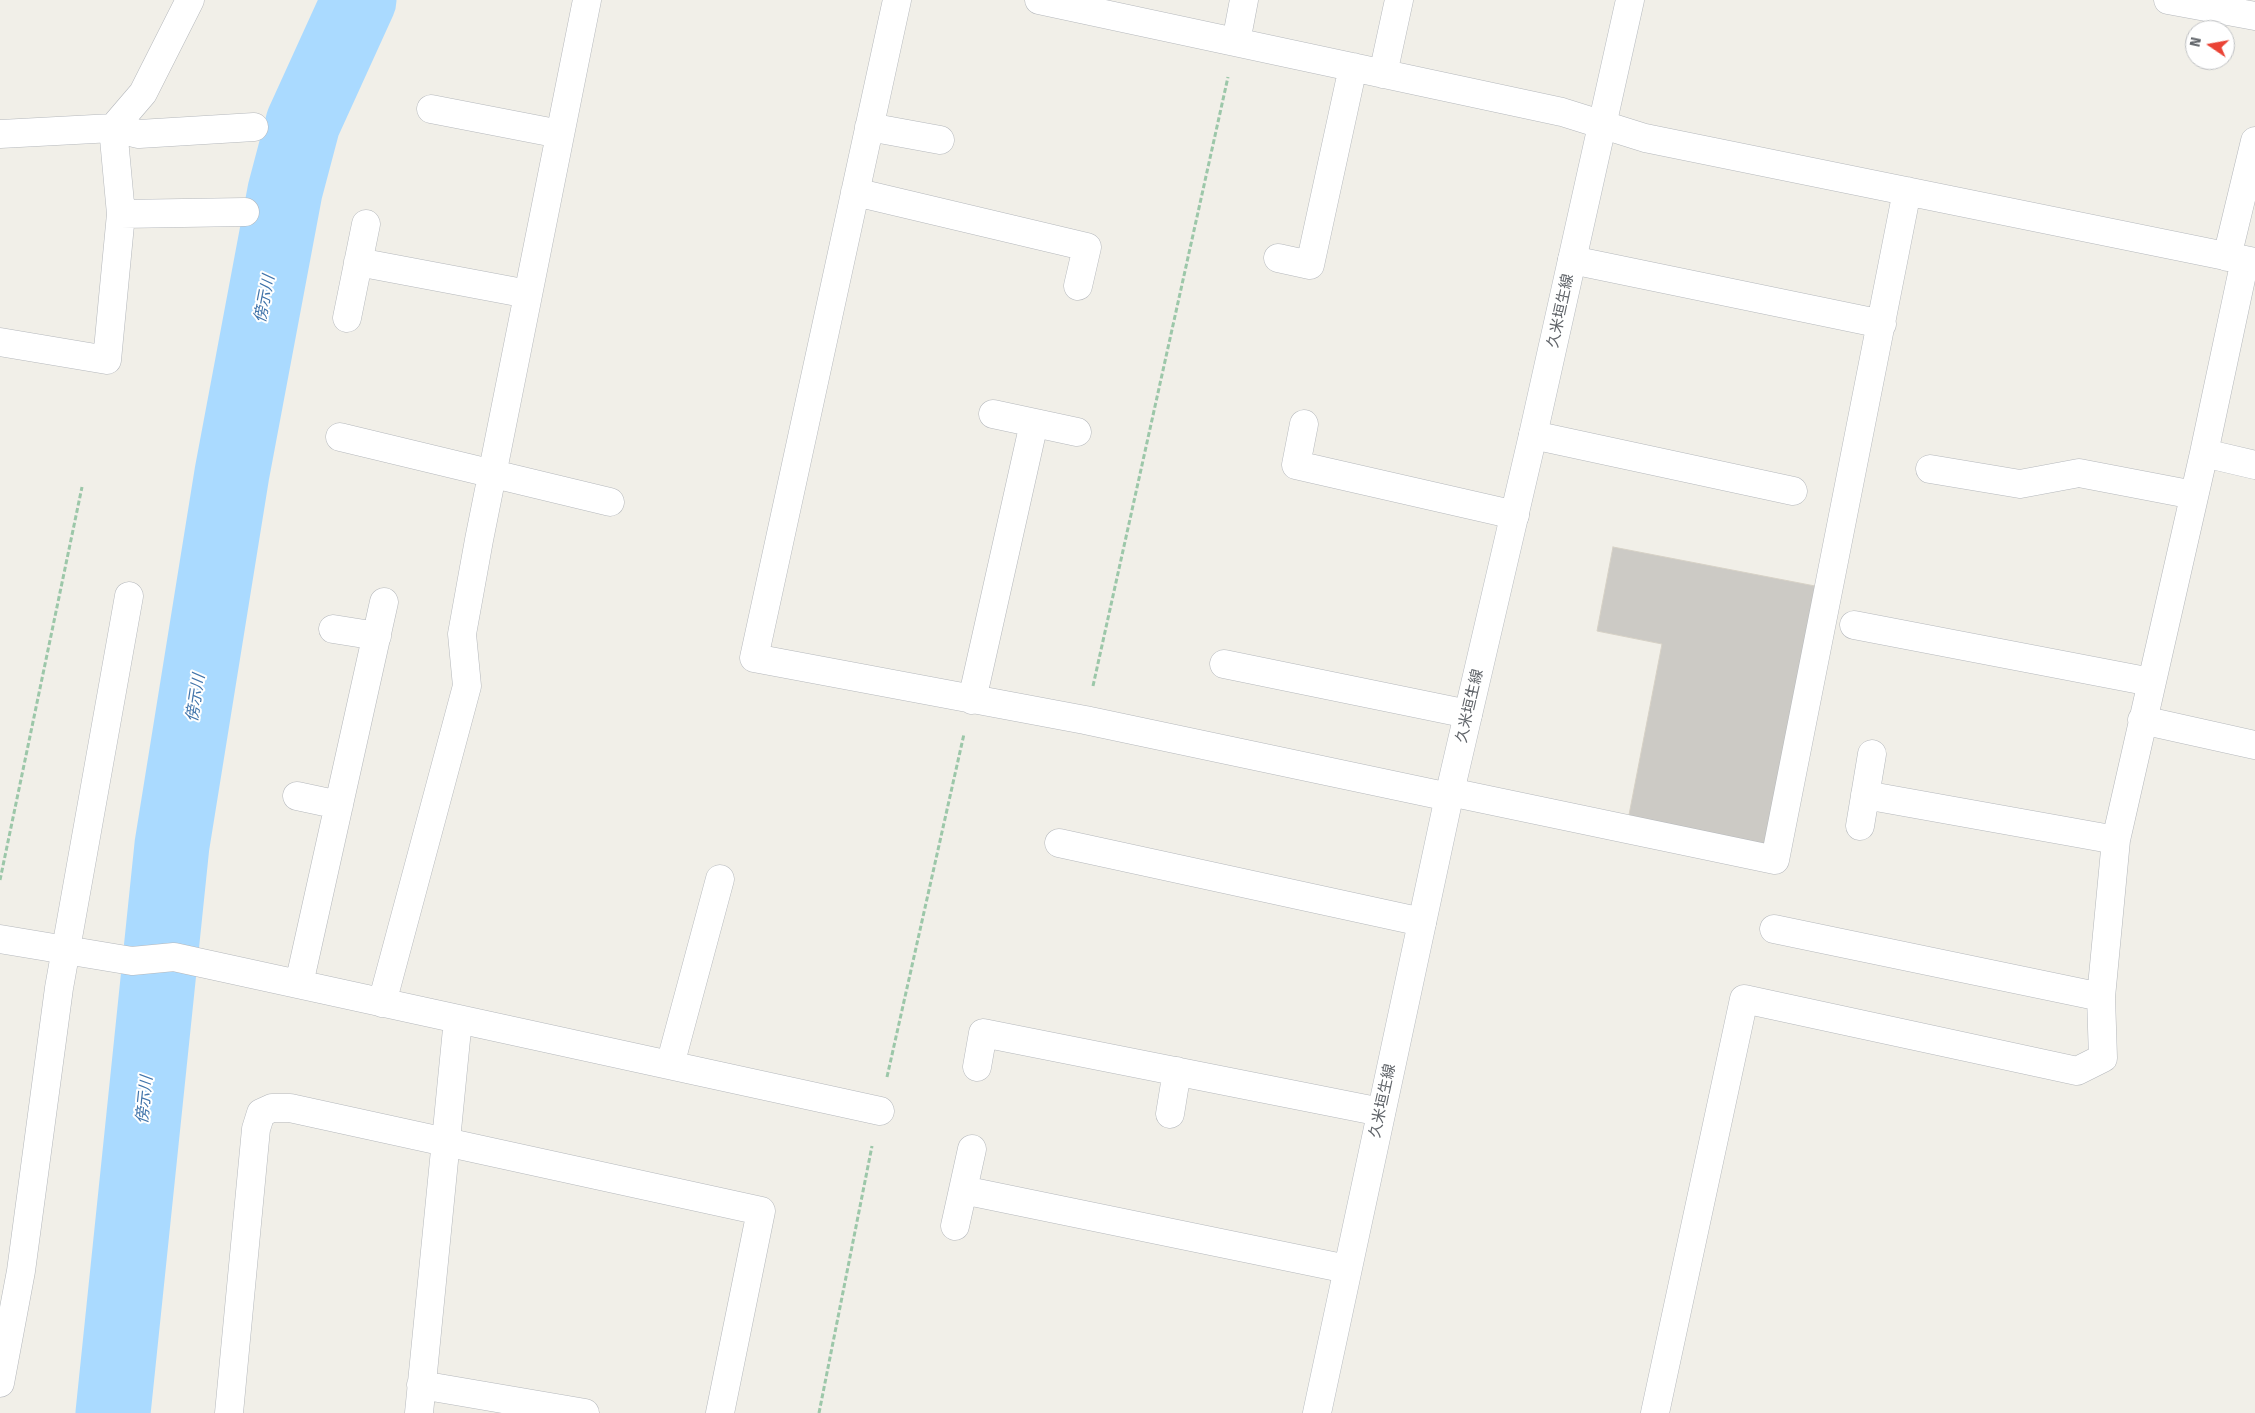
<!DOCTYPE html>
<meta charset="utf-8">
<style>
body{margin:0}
#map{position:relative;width:2255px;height:1413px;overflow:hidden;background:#f1efe8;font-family:"Fira Sans",sans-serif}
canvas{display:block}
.north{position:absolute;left:2185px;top:20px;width:50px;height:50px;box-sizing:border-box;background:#fff;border:1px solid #bfc1c3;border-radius:50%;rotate:282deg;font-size:14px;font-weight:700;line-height:20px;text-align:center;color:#5f6368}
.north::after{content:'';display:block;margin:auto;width:18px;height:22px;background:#ea4335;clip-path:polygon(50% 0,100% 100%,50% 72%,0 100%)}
</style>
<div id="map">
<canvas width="2255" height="1413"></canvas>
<div class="north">N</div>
</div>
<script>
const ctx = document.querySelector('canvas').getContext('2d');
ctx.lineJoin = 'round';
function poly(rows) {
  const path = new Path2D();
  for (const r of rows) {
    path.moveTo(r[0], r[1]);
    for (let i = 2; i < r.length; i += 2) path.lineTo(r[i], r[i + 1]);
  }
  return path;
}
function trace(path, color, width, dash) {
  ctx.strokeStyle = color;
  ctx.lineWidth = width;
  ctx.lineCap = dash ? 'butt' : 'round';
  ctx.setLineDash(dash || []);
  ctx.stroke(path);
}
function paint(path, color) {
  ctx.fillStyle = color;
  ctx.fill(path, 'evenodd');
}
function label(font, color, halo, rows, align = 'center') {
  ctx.font = font + ' "Fira Sans","Noto Sans JP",sans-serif';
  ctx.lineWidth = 4;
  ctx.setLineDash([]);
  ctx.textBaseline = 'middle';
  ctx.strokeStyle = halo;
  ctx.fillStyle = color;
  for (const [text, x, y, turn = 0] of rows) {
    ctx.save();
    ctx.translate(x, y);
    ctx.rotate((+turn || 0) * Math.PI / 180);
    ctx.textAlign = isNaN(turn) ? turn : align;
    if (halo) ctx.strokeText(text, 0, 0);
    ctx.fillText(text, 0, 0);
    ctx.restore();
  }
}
const river = poly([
 [113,1413,172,845,232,473,285,191,303,123,359,0]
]);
const building = poly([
 [1613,547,1815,586,1765,847,1628,820,1662,644,1597,631,1613,547]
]);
const path = poly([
 [1093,686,1228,77],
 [0,880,82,487],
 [887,1077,964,734],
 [819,1413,872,1146]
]);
const street = poly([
 [897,0,754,658,1085,720,1449,797],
 [1039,0,1562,112,1645,138,2255,262],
 [2168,0,2255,16],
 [1236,42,1244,0],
 [1383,74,1399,0],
 [431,109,560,134],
 [869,127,940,140],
 [0,134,113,128,143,93,190,0],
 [855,192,1087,247,1078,286],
 [121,214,245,212],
 [2227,257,2255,141],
 [1278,258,1310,265,1353,67],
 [1572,260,1882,324],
 [358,262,528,294],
 [347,318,366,224],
 [0,342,107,360,121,214,113,128,139,134,254,127],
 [993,414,1077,432],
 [1304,424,1296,465,1515,515],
 [1533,435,1793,491],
 [340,437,610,502],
 [2204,453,2255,465],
 [1930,469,2020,484,2079,473,2194,495],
 [1854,625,2151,682],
 [333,629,377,636],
 [1224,664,1468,714],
 [972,700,1034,423],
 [2142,720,2255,745],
 [1450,792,1775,860,1907,191],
 [1865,795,2116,840],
 [297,796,339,805],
 [1860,826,1872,754],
 [1059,843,1422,922],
 [1774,929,2101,997],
 [0,939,132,961,174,957,880,1111],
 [299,984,384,602],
 [382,1003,467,686,462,634,479,540,587,0],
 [670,1065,720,879],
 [977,1067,983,1033,1381,1112],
 [1170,1114,1177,1071],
 [963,1190,1347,1269],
 [955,1226,972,1149],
 [0,1383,21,1271,59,988,129,596],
 [421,1385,585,1413],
 [229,1413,256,1129,261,1113,272,1108,290,1108,761,1211,720,1413],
 [419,1413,458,1019],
 [1655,1413,1744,999,2077,1071,2103,1058,2101,997,2116,840,2204,453,2245,260]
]);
const secondary = poly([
 [1317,1413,1450,792,1533,435,1630,0]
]);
const streetNames = [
 ["久米垣生線",1561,311,-78],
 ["久米垣生線",1470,706,-77],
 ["久米垣生線",1383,1101,-78]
];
const waterNames = [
 ["傍示川",265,299,-79],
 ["傍示川",196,698,-81],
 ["傍示川",145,1100,-84]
];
trace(river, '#aadaff', 75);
paint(building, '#cccac5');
trace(building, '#d6d1c6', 1);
trace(street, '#b5b8bc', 29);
trace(secondary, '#b6babf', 29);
trace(path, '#9cc7a9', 3, [5, 2.5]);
trace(street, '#fff', 28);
trace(secondary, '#fff', 28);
label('15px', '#5f6368', '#fff', streetNames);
label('italic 16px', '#4174aa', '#fff', waterNames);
</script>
